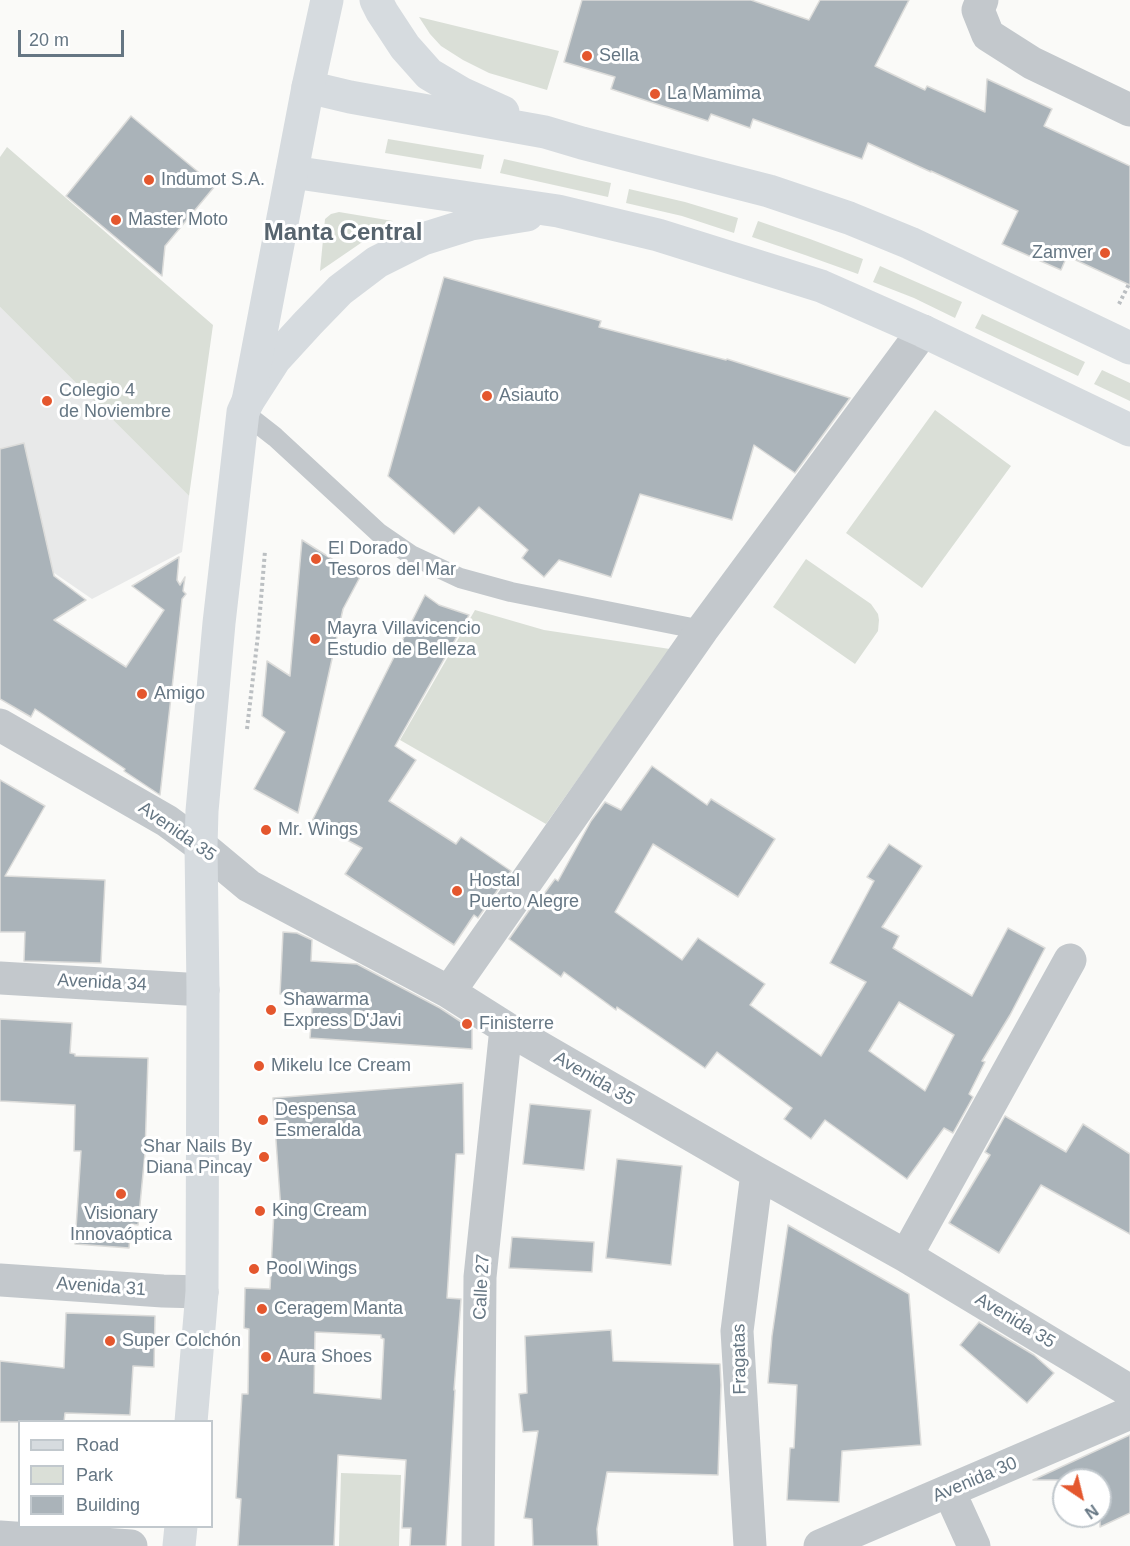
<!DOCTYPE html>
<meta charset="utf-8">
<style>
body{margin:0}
#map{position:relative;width:1130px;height:1546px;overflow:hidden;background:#fafaf8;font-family:Helvetica,sans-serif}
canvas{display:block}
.legend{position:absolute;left:18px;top:1420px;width:195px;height:108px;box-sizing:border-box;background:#fff;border:2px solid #c1c8cd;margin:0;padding:8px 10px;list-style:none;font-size:18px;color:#657683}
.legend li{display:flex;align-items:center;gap:12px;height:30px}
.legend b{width:30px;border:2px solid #c1c8cd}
.north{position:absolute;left:1052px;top:1468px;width:60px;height:60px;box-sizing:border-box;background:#fff;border:2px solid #c1c8cd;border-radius:50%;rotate:145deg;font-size:16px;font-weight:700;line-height:24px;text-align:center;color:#657683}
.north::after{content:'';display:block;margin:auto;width:21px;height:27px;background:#e4572e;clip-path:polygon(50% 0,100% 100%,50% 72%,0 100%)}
.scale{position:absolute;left:18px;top:30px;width:106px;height:27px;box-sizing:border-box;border:3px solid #657683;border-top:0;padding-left:8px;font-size:18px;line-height:21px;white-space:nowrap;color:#657683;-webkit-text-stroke:4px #fff;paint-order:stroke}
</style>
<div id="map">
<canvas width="1130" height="1546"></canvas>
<ul class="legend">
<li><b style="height:8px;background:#d6dbdf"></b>Road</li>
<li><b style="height:16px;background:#dadfd7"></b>Park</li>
<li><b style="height:16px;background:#aab3b9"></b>Building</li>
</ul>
<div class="north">N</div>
<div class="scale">20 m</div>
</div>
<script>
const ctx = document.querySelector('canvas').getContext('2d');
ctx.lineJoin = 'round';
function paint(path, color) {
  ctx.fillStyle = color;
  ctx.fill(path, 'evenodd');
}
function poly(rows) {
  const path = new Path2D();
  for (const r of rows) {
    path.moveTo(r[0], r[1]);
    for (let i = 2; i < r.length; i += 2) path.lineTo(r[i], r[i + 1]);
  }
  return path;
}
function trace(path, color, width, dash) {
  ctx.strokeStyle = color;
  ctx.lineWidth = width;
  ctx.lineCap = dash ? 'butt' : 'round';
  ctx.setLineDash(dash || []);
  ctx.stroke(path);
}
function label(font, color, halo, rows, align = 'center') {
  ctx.font = font + ' Helvetica,sans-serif';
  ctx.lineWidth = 6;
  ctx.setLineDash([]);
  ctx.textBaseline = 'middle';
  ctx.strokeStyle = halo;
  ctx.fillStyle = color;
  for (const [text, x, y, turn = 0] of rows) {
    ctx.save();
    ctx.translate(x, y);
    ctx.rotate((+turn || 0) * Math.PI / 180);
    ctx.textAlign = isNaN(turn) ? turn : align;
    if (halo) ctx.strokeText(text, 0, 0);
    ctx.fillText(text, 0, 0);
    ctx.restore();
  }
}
const built = poly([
 [0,307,189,496,182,552,92,599,47,568,0,578]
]);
const green = poly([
 [419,17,559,51,547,90,489,73,463,60,441,46,430,34],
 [388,139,484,155,481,169,385,153],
 [7,147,213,325,189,496,0,307,0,157],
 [504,159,611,183,608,197,500,173],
 [629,189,685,202,738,218,734,233,682,216,626,203],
 [339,212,393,221,320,271,325,219,331,214],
 [758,221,810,239,863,259,858,274,805,255,752,237],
 [880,266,962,302,955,318,914,298,873,282],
 [982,314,1085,362,1078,376,975,328],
 [1102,370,1130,383,1130,401,1094,384],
 [935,410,1011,466,922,588,846,533],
 [806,559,871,604,878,614,879,620,878,631,855,664,773,607],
 [475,610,544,630,670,649,546,824,400,740],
 [341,1473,401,1475,399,1546,339,1546]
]);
const building = poly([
 [582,0,751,0,809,20,820,0,909,0,875,66,925,90,927,86,985,112,987,79,1052,109,1044,126,1130,166,1130,285,1067,256,1061,270,1002,244,1018,211,931,171,931,172,868,143,862,159,753,119,750,128,711,114,708,121,611,89,615,77,564,62,582,0],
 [131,116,215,186,165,246,162,276,66,196,131,116],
 [444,277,601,321,599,327,726,360,727,359,850,398,795,473,754,445,732,520,640,494,611,577,559,560,544,577,522,558,528,550,479,507,454,534,388,476,444,277],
 [24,443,54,576,86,600,54,620,126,667,164,610,132,586,179,557,177,580,180,585,185,577,183,591,186,594,182,599,160,795,124,771,125,769,35,709,31,717,0,699,0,449,24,443],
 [302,540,360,577,343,609,298,813,254,789,285,732,262,716,267,661,290,676,302,540],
 [425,595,439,605,469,615,395,746,416,760,389,801,456,844,461,837,511,871,478,918,474,915,454,945,345,874,362,848,312,821,425,595],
 [652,766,707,805,711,799,775,839,738,897,653,844,615,912,682,960,698,938,765,984,750,1005,821,1056,866,982,830,963,874,881,867,877,889,844,922,866,882,927,899,936,893,948,972,996,1008,928,1045,948,1010,1015,982,1061,985,1062,969,1094,973,1097,953,1133,944,1128,907,1179,825,1120,811,1139,784,1119,792,1108,717,1052,705,1068,617,1007,616,1010,564,972,561,977,509,939,542,892,544,894,555,879,558,881,591,821,605,802,621,810,652,766],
 [899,1002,954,1035,925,1091,869,1051,899,1002],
 [0,780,45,806,5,876,105,880,101,963,24,961,25,932,0,932,0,780],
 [283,932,297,933,312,940,311,961,357,964,440,1008,472,1029,472,1049,310,1038,313,995,280,994,283,932],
 [0,1019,72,1023,70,1053,75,1054,75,1056,148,1058,145,1153,138,1225,131,1224,129,1248,75,1244,81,1151,74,1151,75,1105,0,1101,0,1019],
 [463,1083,464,1154,456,1154,447,1298,461,1299,454,1390,455,1390,446,1546,410,1546,411,1528,402,1528,406,1460,338,1455,334,1546,238,1546,241,1499,236,1498,242,1394,248,1394,249,1329,244,1328,245,1288,270,1289,274,1210,281,1211,273,1098,463,1083],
 [315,1332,381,1335,381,1338,384,1339,381,1399,314,1393,315,1332],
 [530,1104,591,1110,584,1170,523,1164,530,1104],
 [1005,1116,1066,1152,1083,1124,1130,1154,1130,1234,1041,1185,999,1253,949,1223,990,1155,985,1152,1005,1116],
 [617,1159,682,1166,671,1265,606,1258,617,1159],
 [788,1225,909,1294,921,1445,842,1451,839,1502,787,1500,790,1448,794,1448,797,1385,768,1383,772,1336,788,1225],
 [512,1237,594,1242,592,1272,509,1268,512,1237],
 [66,1313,155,1316,154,1367,133,1366,130,1415,65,1413,64,1422,0,1422,0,1361,64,1368,66,1313],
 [979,1322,1034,1355,1054,1373,1027,1403,960,1345,979,1322],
 [611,1330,613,1361,720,1364,721,1385,718,1475,607,1472,597,1529,598,1546,533,1546,532,1519,524,1518,538,1431,523,1432,519,1394,527,1393,525,1336,611,1330],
 [1130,1435,1130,1513,1100,1527,1100,1480,1033,1480,1130,1435]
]);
const path = poly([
 [1119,304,1129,284],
 [247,729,258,635,265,551]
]);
const service = poly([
 [243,412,275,437,379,533,411,555,460,578,511,592,702,630]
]);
const minor = poly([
 [982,0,978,10,988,35,1032,63,1130,110],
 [201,846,249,886,449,992,506,1028,757,1173,906,1256,1130,1391],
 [0,978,203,990],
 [449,992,702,630,923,331],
 [906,1256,1070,960],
 [0,1280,163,1291,202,1292],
 [949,1491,974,1546],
 [0,1537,131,1546],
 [478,1546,480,1277,506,1028],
 [750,1546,737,1331,757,1173],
 [820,1546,1130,1413]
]);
const tertiary = poly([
 [0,725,167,821,201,846]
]);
const secondary = poly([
 [376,0,382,12,405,47,429,74,461,93,503,112],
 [308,87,350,97,545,132,582,143,769,191,849,218,910,243,1130,348],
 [292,172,558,211,658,235,821,286,923,331,1130,430],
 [248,401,275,359,308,323,340,290,377,262,423,239,471,224,527,215]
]);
const primary = poly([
 [191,1422,202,1292,203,990,201,846,202,811,219,623,243,412,248,401,308,87,327,0],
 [179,1546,181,1526]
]);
const markers = [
 [587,56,6,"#e4572e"],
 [655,94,6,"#e4572e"],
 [149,180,6,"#e4572e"],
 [116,220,6,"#e4572e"],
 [1105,253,6,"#e4572e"],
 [487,396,6,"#e4572e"],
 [47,401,6,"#e4572e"],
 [316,559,6,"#e4572e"],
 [315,639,6,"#e4572e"],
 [142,694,6,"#e4572e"],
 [266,830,6,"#e4572e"],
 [457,891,6,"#e4572e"],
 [271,1010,6,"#e4572e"],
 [467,1024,6,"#e4572e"],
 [259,1066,6,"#e4572e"],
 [263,1120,6,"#e4572e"],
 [264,1157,6,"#e4572e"],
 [121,1194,6,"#e4572e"],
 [260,1211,6,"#e4572e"],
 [254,1269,6,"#e4572e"],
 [262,1309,6,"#e4572e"],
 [110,1341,6,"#e4572e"],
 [266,1357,6,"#e4572e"]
];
const poiNames = [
 ["Sella",599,56],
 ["La Mamima",667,94],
 ["Indumot S.A.",161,180],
 ["Master Moto",128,220],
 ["Zamver",1093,253,"right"],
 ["Colegio 4",59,391],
 ["de Noviembre",59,412],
 ["Asiauto",499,396],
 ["El Dorado",328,549],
 ["Tesoros del Mar",328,570],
 ["Mayra Villavicencio",327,629],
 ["Estudio de Belleza",327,650],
 ["Amigo",154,694],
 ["Mr. Wings",278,830],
 ["Hostal",469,881],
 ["Puerto Alegre",469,902],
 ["Shawarma",283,1000],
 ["Express D'Javi",283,1021],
 ["Finisterre",479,1024],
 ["Mikelu Ice Cream",271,1066],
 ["Despensa",275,1110],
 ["Esmeralda",275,1131],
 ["Shar Nails By",252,1147,"right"],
 ["Diana Pincay",252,1168,"right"],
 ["King Cream",272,1211],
 ["Visionary",121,1214,"center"],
 ["Innovaóptica",121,1235,"center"],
 ["Pool Wings",266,1269],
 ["Ceragem Manta",274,1309],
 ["Super Colchón",122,1341],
 ["Aura Shoes",278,1357]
];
const streetNames = [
 ["Avenida 35",177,832,35],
 ["Avenida 34",102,983,3],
 ["Avenida 35",594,1079,30],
 ["Avenida 31",101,1287,4],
 ["Calle 27",482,1287,-87],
 ["Avenida 35",1015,1321,31],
 ["Fragatas",740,1359,-91],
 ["Avenida 30",975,1480,-23]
];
const districtNames = [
 ["Manta Central",343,233]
];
paint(built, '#e8e9e9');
paint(green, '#dadfd7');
paint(building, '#aab3b9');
trace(building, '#dcdcda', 1.5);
trace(path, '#bbbfc2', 4, [3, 3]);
trace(service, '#c3c8cc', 20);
trace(minor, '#c3c8cc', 33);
trace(tertiary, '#c3c8cc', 33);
trace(secondary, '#d6dbdf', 33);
trace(primary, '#d6dbdf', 33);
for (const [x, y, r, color] of markers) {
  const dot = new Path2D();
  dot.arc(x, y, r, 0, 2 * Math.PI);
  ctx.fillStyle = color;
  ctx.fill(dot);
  trace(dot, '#fff', 2);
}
label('18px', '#657683', '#fff', poiNames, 'left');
label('18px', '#657683', '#fff', streetNames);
label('bold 24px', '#57646e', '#fff', districtNames);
</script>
